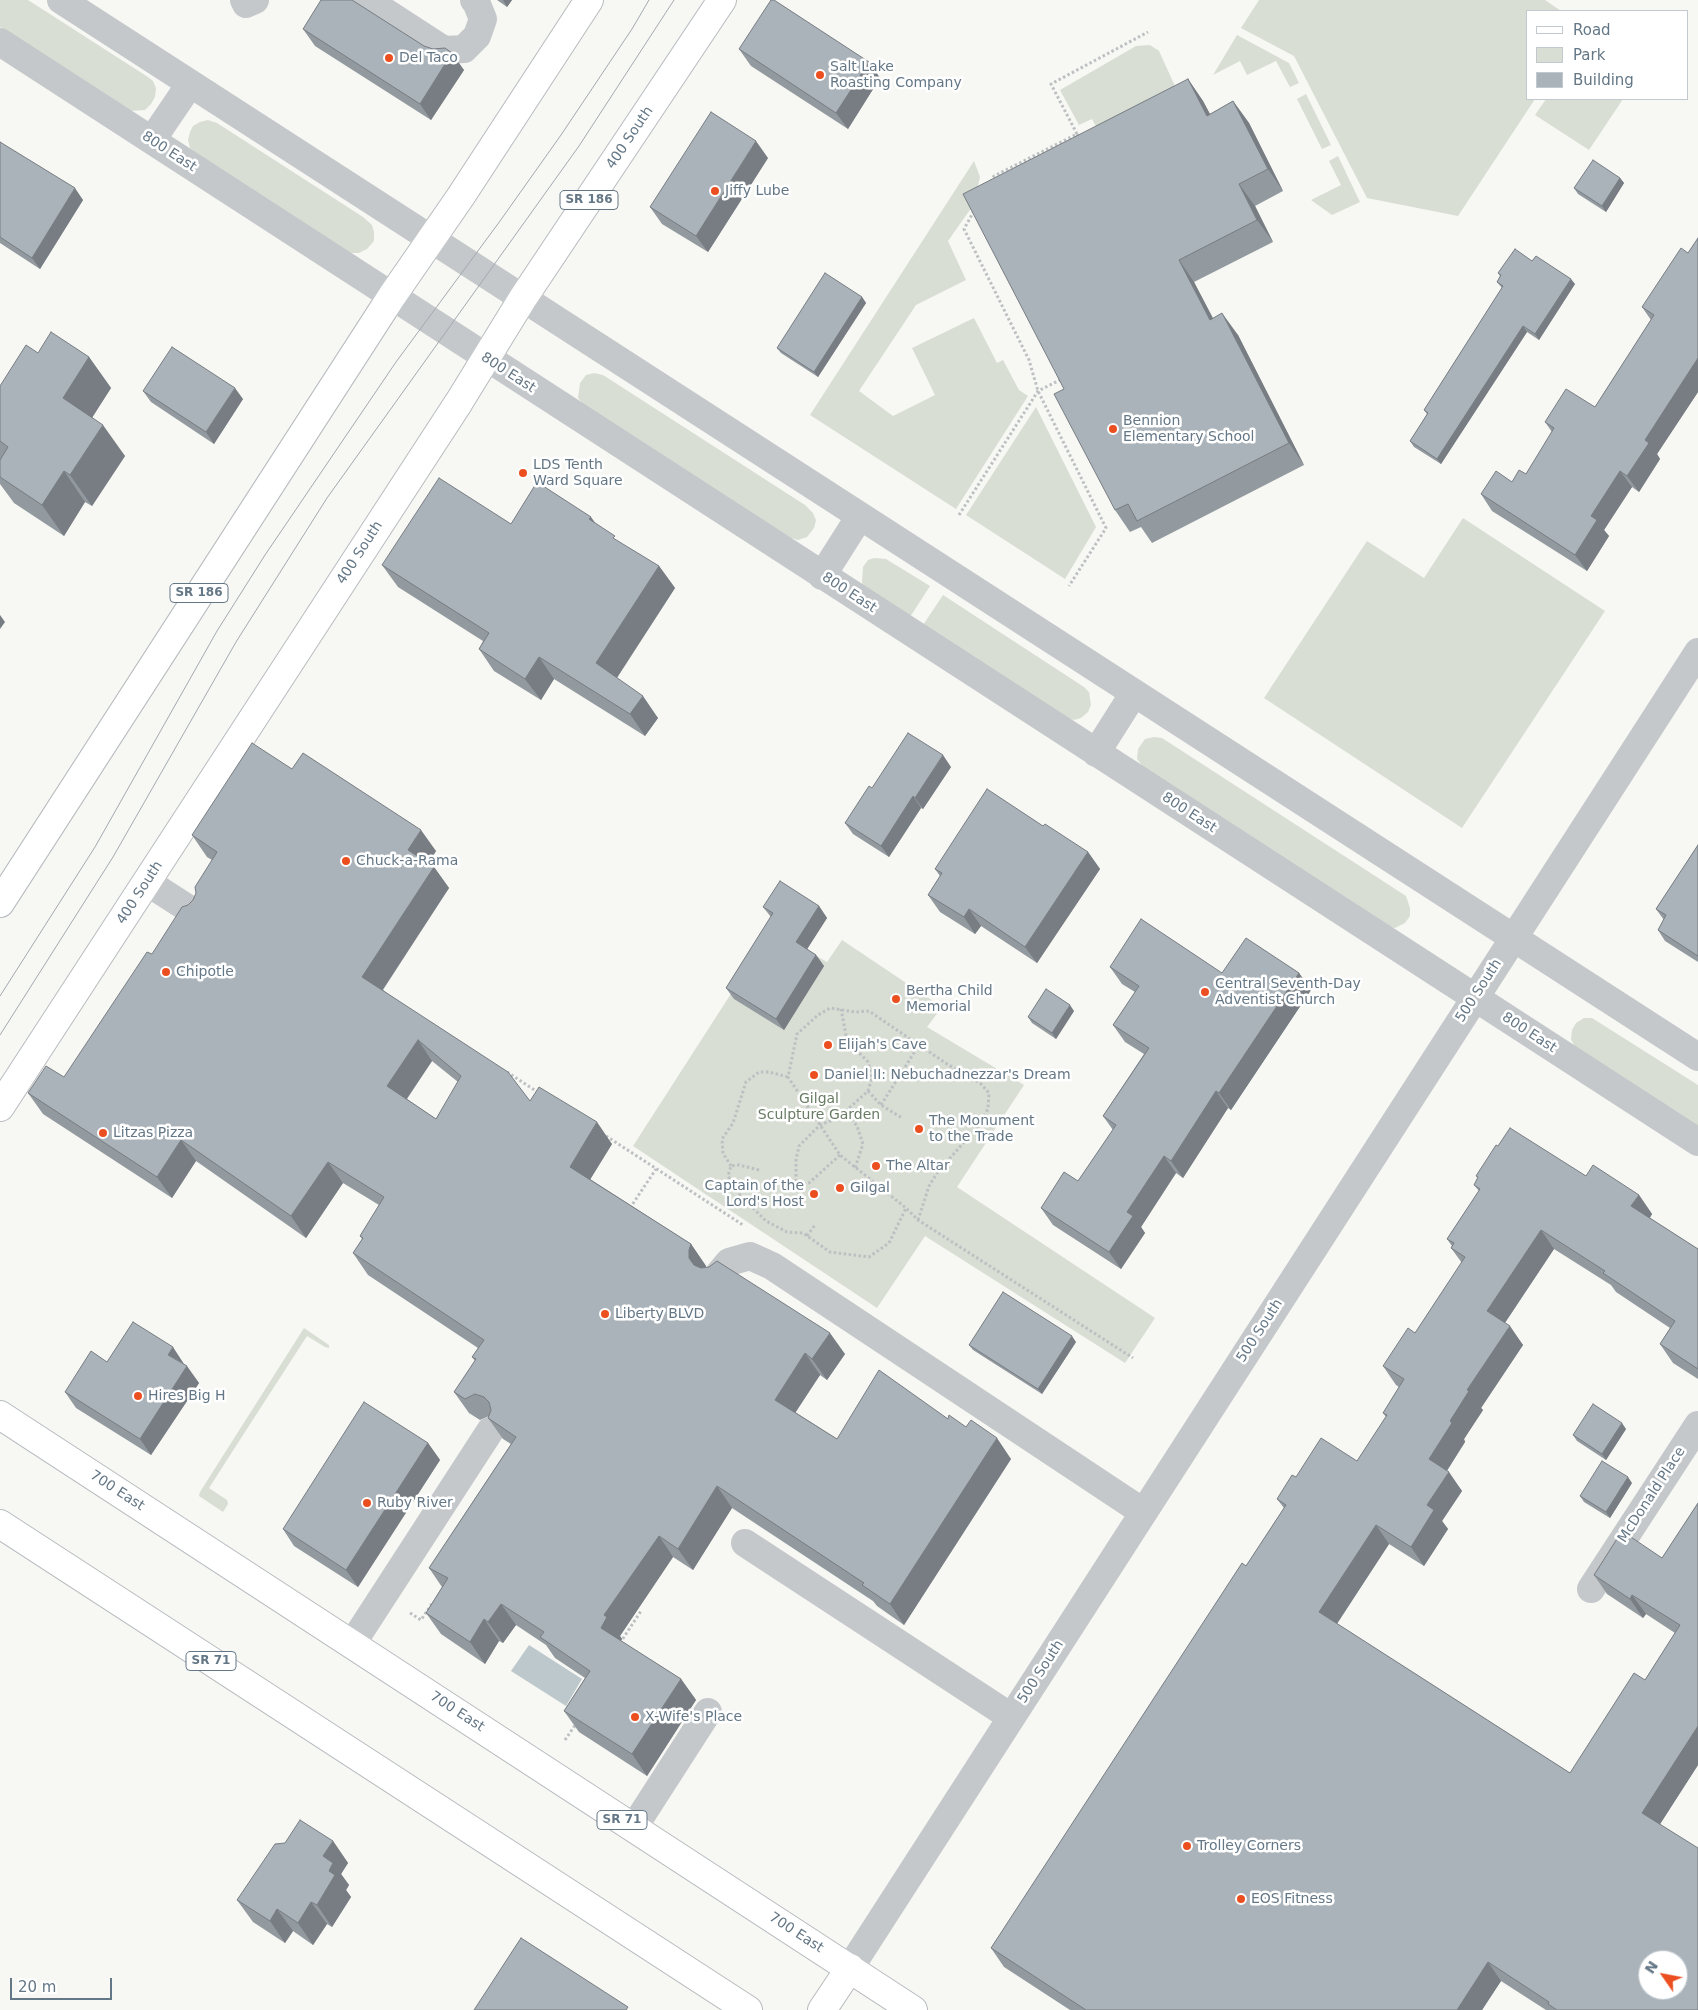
<!DOCTYPE html>
<style>
body{margin:0}
#map{position:relative;width:1698px;height:2010px;overflow:hidden;background:#f7f7f3;font-family:"DejaVu Sans",sans-serif}
canvas{display:block}
.legend{position:absolute;left:1526px;top:10px;width:162px;height:90px;box-sizing:border-box;background:#fff;border:1px solid #c1c9cf;margin:0;padding:6px 9px;list-style:none;font-size:15px;color:#647786}
.legend li{display:flex;align-items:center;gap:10px;height:25px}
.legend b{width:25px;border:1px solid #c1c9cf}
.north{position:absolute;left:1638px;top:1950px;width:50px;height:50px;box-sizing:border-box;background:#fff;border:1px solid #c1c9cf;border-radius:50%;rotate:303deg;font-size:14px;font-weight:700;line-height:20px;text-align:center;color:#647786}
.north::after{content:'';display:block;margin:auto;width:18px;height:22px;background:#eb4e1f;clip-path:polygon(50% 0,100% 100%,50% 72%,0 100%)}
.scale{position:absolute;left:10px;top:1978px;width:102px;height:22px;box-sizing:border-box;border:2px solid #647786;border-top:0;padding-left:6px;font-size:15px;line-height:18px;white-space:nowrap;color:#647786;-webkit-text-stroke:4px #fff;paint-order:stroke}
</style>
<div id="map">
<canvas width="1698" height="2010"></canvas>
<ul class="legend">
<li><b style="height:6px;background:#fff"></b>Road</li>
<li><b style="height:14px;background:#d8ded4"></b>Park</li>
<li><b style="height:14px;background:#aab3b9"></b>Building</li>
</ul>
<div class="north">N</div>
<div class="scale">20 m</div>
</div>
<script>
const ctx = document.querySelector('canvas').getContext('2d');
ctx.lineJoin = 'round';
function paint(path, color) {
  ctx.fillStyle = color;
  ctx.fill(path, 'evenodd');
}
function poly(rows) {
  const path = new Path2D();
  for (const r of rows) {
    path.moveTo(r[0], r[1]);
    for (let i = 2; i < r.length; i += 2) path.lineTo(r[i], r[i + 1]);
  }
  return path;
}
function trace(path, color, width, dash) {
  ctx.strokeStyle = color;
  ctx.lineWidth = width;
  ctx.lineCap = dash ? 'butt' : 'round';
  ctx.setLineDash(dash || []);
  ctx.stroke(path);
}
function label(font, color, halo, rows, align = 'center') {
  ctx.font = font + ' "DejaVu Sans",sans-serif';
  ctx.lineWidth = 5;
  ctx.setLineDash([]);
  ctx.textBaseline = 'middle';
  ctx.strokeStyle = halo;
  ctx.fillStyle = color;
  for (const [text, x, y, turn = 0] of rows) {
    ctx.save();
    ctx.translate(x, y);
    ctx.rotate((+turn || 0) * Math.PI / 180);
    ctx.textAlign = isNaN(turn) ? turn : align;
    if (halo) ctx.strokeText(text, 0, 0);
    ctx.fillText(text, 0, 0);
    ctx.restore();
  }
}
const green = poly([
 [0,0,28,0,148,77,153,81,156,88,155,97,151,104,145,110,130,111,0,27],
 [1259,0,1545,0,1561,11,1527,11,1527,99,1535,99,1458,216,1367,198,1294,56,1241,28],
 [1237,35,1289,63,1299,83,1290,87,1276,61,1247,75,1240,61,1213,75],
 [1150,45,1159,51,1175,86,1188,79,1194,91,1102,137,1092,119,1079,125,1060,90,1136,46],
 [1306,94,1331,145,1322,149,1297,99],
 [1546,99,1623,99,1589,150,1535,115],
 [208,120,217,123,363,217,372,225,374,232,374,241,367,249,359,253,349,253,196,154,190,148,188,140,190,132,193,126,200,122],
 [1338,156,1360,202,1332,215,1311,200,1341,185,1329,161],
 [974,161,980,177,974,204,948,241,966,280,916,305,859,391,893,416,935,395,912,348,974,318,997,363,1003,360,1019,390,1028,396,956,509,810,415],
 [594,373,603,375,805,505,813,513,816,520,814,528,807,537,798,540,787,537,586,407,578,398,580,383,586,375],
 [1036,407,1096,527,1065,579,966,515],
 [1463,518,1605,611,1462,828,1264,698,1367,541,1424,578],
 [874,558,886,559,930,586,910,617,867,590,862,583,863,567,868,560],
 [943,595,1084,687,1089,692,1090,699,1091,705,1088,712,1081,718,1074,720,1067,718,923,625],
 [1154,737,1162,738,1406,896,1410,908,1410,916,1405,923,1395,928,1388,927,1144,768,1137,759,1138,749,1145,739],
 [772,930,827,962,842,940,942,1007,927,1027,1024,1085,957,1187,1155,1318,1125,1363,925,1236,877,1308,633,1146],
 [1584,1018,1592,1018,1698,1085,1698,1128,1576,1049,1571,1039,1572,1030,1576,1023],
 [304,1328,329,1345,329,1348,325,1347,307,1336,254,1418,209,1488,227,1500,228,1504,223,1512,199,1496,200,1492]
]);
const water = poly([
 [529,1645,582,1679,566,1706,511,1671]
]);
const path = poly([
 [1077,134,1051,84,1148,32],
 [991,182,994,176,1077,134,1079,138],
 [974,211,964,229,1029,360,1038,391,1106,528,1069,586],
 [959,515,1038,391,1062,379],
 [507,1072,539,1093],
 [868,1091,881,1105,902,1118],
 [881,1105,919,1045],
 [846,1111,857,1126,863,1144,855,1168],
 [606,1136,743,1225],
 [840,1155,809,1183,803,1184,796,1181,796,1160,799,1146,820,1125,838,1118,868,1091,872,1078,868,1062,847,1040,841,1009],
 [731,1166,723,1153,722,1139,733,1123,746,1082,759,1072,769,1072,788,1077],
 [759,1170,739,1165,731,1166,728,1176,737,1192,766,1221,787,1232,803,1233,830,1252,869,1257,889,1243,906,1208],
 [630,1208,656,1169],
 [753,1208,764,1199],
 [918,1220,929,1186,937,1173,979,1125,988,1109,989,1093,981,1084,947,1064,869,1011,855,1012,830,1008,818,1015,797,1034,788,1077,840,1155,906,1208,918,1220,1133,1358],
 [807,1236,815,1225],
 [410,1613,421,1620,433,1602],
 [620,1643,641,1611],
 [565,1740,576,1724]
]);
const minor = poly([
 [61,0,1698,1057],
 [244,0,246,4,255,0],
 [367,0,444,50,464,49,477,36,483,19,476,2,474,0],
 [0,42,1698,1142],
 [152,140,190,84],
 [822,576,860,516],
 [1096,753,1134,693],
 [147,882,195,913],
 [719,1274,729,1262,750,1256,772,1266,1143,1512],
 [745,1543,1011,1717],
 [1591,1589,1698,1425],
 [352,1644,490,1431],
 [634,1827,708,1712],
 [850,1968,1698,652]
]);
const major = poly([
 [0,903,392,296,461,196,589,0],
 [0,1107,459,402,523,298,722,0],
 [0,1415,913,2010],
 [0,1524,748,2010],
 [822,2010,850,1968]
]);
const tram = poly([
 [0,996,95,847,217,631,265,555,396,362,500,221,561,135,632,29,649,0],
 [0,1035,113,857,236,642,327,498,579,146,674,0]
]);
const wall = poly([
 [497,0,512,0,507,7],
 [303,29,424,46,464,70,431,120,315,46],
 [739,49,869,62,880,78,848,129,751,66],
 [1188,79,1203,101,1210,114,1233,101,1249,123,1283,191,1255,206,1273,242,1194,282,1213,318,1238,335,1304,465,1152,543,1141,527,1130,532,1115,510,1064,389],
 [0,142,83,200,40,269,0,243],
 [768,158,708,252,662,224,650,207],
 [1620,178,1624,183,1606,212,1578,194,1574,188],
 [1698,238,1698,392,1657,454,1660,459,1639,492,1632,487,1604,530,1609,536,1587,571,1492,511,1481,494,1512,482,1526,474,1552,432,1545,422,1595,407,1651,320,1642,307,1688,253],
 [1532,261,1575,284,1539,340,1527,332,1441,464,1414,447,1410,441,1427,414,1424,410,1502,288,1497,282,1500,276,1498,273],
 [862,297,866,303,818,377,781,353,777,348],
 [38,353,89,357,111,388,92,417,125,456,92,506,85,502,64,536,14,503,0,484,0,386],
 [143,391,243,399,214,444,151,402],
 [511,524,596,524,618,542,659,566,675,588,617,678,658,718,645,736,554,679,541,700,494,671,479,649,483,641,398,587,382,565],
 [951,767,923,809,921,808,889,857,853,834,845,823,872,788],
 [292,769,436,851,428,863,434,867,449,888,383,990,530,1101,612,1144,590,1179,691,1244,706,1266,705,1268,845,1354,827,1380,820,1375,795,1412,837,1439,948,1419,1011,1459,904,1625,877,1606,873,1601,732,1508,693,1570,673,1557,620,1636,622,1639,621,1641,681,1679,696,1700,647,1776,579,1732,564,1711,585,1678,555,1658,546,1645,516,1625,503,1643,499,1641,485,1664,441,1634,426,1613,442,1587,429,1568,511,1444,503,1439,488,1418,489,1416,480,1420,469,1413,454,1392,475,1361,472,1357,478,1348,368,1275,353,1253,362,1239,360,1236,379,1205,343,1183,306,1238,196,1161,172,1198,43,1114,28,1093,64,1077,188,905,193,900,212,860,207,857,192,835],
 [432,1061,458,1082,436,1119,407,1099],
 [1043,826,1088,852,1100,869,1037,963,981,926,975,934,940,912,928,895,940,876,935,869],
 [1698,845,1698,962,1665,941,1658,930,1664,920,1656,909],
 [819,906,827,918,807,949,816,955,824,966,784,1030,734,999,726,988,771,917,763,907],
 [1110,967,1222,973,1299,973,1311,990,1231,1110,1228,1108,1183,1178,1176,1173,1141,1227,1145,1233,1121,1269,1053,1225,1041,1208,1078,1181,1113,1130,1103,1116,1144,1054,1125,1042,1113,1025,1135,992,1122,984],
 [1074,1011,1056,1039,1032,1023,1028,1017],
 [1498,1146,1586,1176,1639,1195,1652,1214,1650,1218,1698,1249,1698,1379,1673,1363,1660,1344,1670,1328,1616,1292,1611,1285,1554,1249,1505,1323,1523,1345,1481,1408,1483,1410,1464,1439,1465,1442,1447,1471,1462,1491,1442,1521,1448,1529,1424,1566,1389,1544,1337,1624,1570,1773,1645,1680,1675,1633,1646,1614,1643,1618,1607,1594,1594,1575,1662,1558,1698,1503,1698,1765,1660,1824,1698,2010,1546,2010,1501,1981,1482,2010,1070,2010,1004,1967,991,1948,1246,1566,1284,1508,1277,1499,1296,1477,1357,1461,1386,1417,1383,1413,1399,1387,1396,1385,1383,1366,1415,1333,1462,1263,1451,1248,1452,1246,1447,1239,1479,1191,1474,1185,1478,1178,1476,1176],
 [1076,1342,1042,1394,973,1350,969,1345],
 [107,1362,184,1364,199,1383,151,1455,76,1408,65,1392],
 [1626,1429,1606,1460,1577,1441,1573,1435],
 [428,1443,440,1460,358,1587,294,1546,283,1529],
 [1632,1483,1610,1518,1584,1502,1580,1496],
 [333,1841,348,1863,341,1874,349,1885,346,1890,351,1897,332,1927,327,1924,313,1945,293,1931,285,1943,253,1922,237,1900]
]);
const shadedWall = poly([
 [503,0,512,0,507,7],
 [452,53,464,70,431,120,420,104],
 [869,62,880,78,848,129,836,113],
 [1188,79,1203,101,1222,137,1207,116],
 [1233,101,1249,123,1283,191,1268,169],
 [756,141,768,158,708,252,696,236],
 [1620,178,1624,183,1606,212,1602,206],
 [1239,184,1255,206,1273,242,1257,220],
 [75,188,83,200,40,269,32,258],
 [1179,260,1194,282,1225,342,1210,320],
 [1571,279,1575,284,1539,340,1535,334],
 [862,297,866,303,818,377,814,372],
 [1222,313,1238,335,1304,465,1289,443],
 [1523,326,1527,332,1441,464,1437,459],
 [89,357,111,388,85,429,63,398],
 [1698,358,1698,392,1657,454,1660,459,1639,492,1627,476,1645,440],
 [235,388,243,399,214,444,206,432],
 [103,425,125,456,92,506,70,475],
 [64,471,85,502,64,536,42,505],
 [1620,471,1632,487,1604,530,1609,536,1587,571,1575,555,1591,516],
 [591,517,606,538,589,519],
 [659,566,675,588,612,685,596,663],
 [0,615,5,622,0,629],
 [539,657,554,679,541,700,525,679],
 [643,696,658,718,645,736,630,714],
 [943,755,951,767,923,809,915,798],
 [913,796,921,808,889,857,881,846],
 [421,830,436,851,423,871,408,850],
 [1088,852,1100,869,1037,963,1025,947],
 [434,867,449,888,377,998,362,977],
 [819,906,827,918,804,954,796,942],
 [969,909,981,926,975,934,964,917],
 [816,955,824,966,784,1030,776,1019],
 [1299,973,1311,990,1231,1110,1219,1093],
 [1070,1005,1074,1011,1056,1039,1052,1033],
 [418,1040,432,1061,401,1107,387,1086],
 [1216,1091,1228,1108,1183,1178,1171,1161],
 [597,1122,612,1144,585,1188,570,1167],
 [181,1140,196,1161,172,1198,157,1177],
 [1164,1156,1176,1173,1141,1227,1145,1233,1121,1269,1109,1252,1127,1212],
 [328,1162,343,1183,306,1238,291,1216],
 [1639,1195,1652,1214,1645,1225,1631,1206],
 [1541,1230,1554,1249,1500,1330,1487,1311],
 [691,1244,706,1266,704,1272,704,1279,689,1258,689,1250],
 [1510,1326,1523,1345,1481,1408,1483,1410,1464,1439,1465,1442,1442,1478,1429,1459,1467,1390],
 [830,1333,845,1354,827,1380,812,1359],
 [1072,1336,1076,1342,1042,1394,1038,1389],
 [173,1347,184,1364,168,1355],
 [805,1353,820,1375,790,1421,775,1400],
 [187,1366,199,1383,151,1455,140,1439],
 [1622,1423,1626,1429,1606,1460,1602,1454],
 [997,1438,1011,1459,904,1625,890,1604],
 [428,1443,440,1460,358,1587,346,1570],
 [1449,1472,1462,1491,1442,1521,1448,1529,1424,1566,1411,1547,1427,1505],
 [1628,1477,1632,1483,1610,1518,1606,1512],
 [717,1486,732,1508,693,1570,678,1549],
 [1376,1525,1389,1544,1332,1631,1319,1612],
 [659,1536,673,1557,620,1636,622,1639,615,1649,601,1628,604,1615],
 [1632,1595,1646,1614,1643,1618,1630,1599],
 [501,1604,516,1625,503,1643,488,1622],
 [484,1619,499,1641,485,1664,470,1642],
 [681,1679,696,1700,647,1776,632,1754],
 [1698,1726,1698,1765,1655,1832,1642,1813],
 [333,1841,348,1863,341,1874,349,1885,346,1890,351,1897,332,1927,317,1905,329,1871,323,1856],
 [311,1902,327,1924,313,1945,298,1923],
 [277,1909,293,1931,285,1943,270,1921],
 [1488,1962,1501,1981,1482,2010,1457,2010]
]);
const building = poly([
 [321,0,352,0,424,46,433,49,445,48,452,53,420,104,303,29,321,0],
 [771,0,774,0,869,62,836,113,739,49,771,0],
 [1188,79,1207,116,1233,101,1268,169,1239,184,1257,220,1179,260,1210,320,1222,313,1289,443,1137,521,1128,504,1115,510,1054,394,1064,389,963,194,1188,79],
 [711,112,756,141,696,236,650,207,711,112],
 [0,142,75,188,32,258,0,237,0,142],
 [1593,160,1620,178,1602,206,1574,188,1593,160],
 [1698,238,1698,358,1645,440,1649,443,1627,476,1620,471,1591,516,1597,520,1575,555,1481,494,1496,471,1512,482,1519,470,1526,474,1554,428,1545,422,1566,389,1595,407,1654,315,1642,307,1681,248,1688,253,1698,238],
 [1515,249,1532,261,1536,256,1571,279,1535,334,1523,326,1437,459,1410,441,1428,413,1424,410,1503,286,1497,282,1501,275,1498,273,1515,249],
 [825,273,862,297,814,372,777,348,825,273],
 [51,332,89,357,63,398,103,425,70,475,64,471,42,505,0,477,0,460,8,447,0,441,0,386,26,345,38,353,51,332],
 [172,347,235,388,206,432,143,391,172,347],
 [439,478,511,524,537,482,591,517,589,519,615,536,613,538,659,566,596,663,643,696,630,714,539,657,525,679,479,649,489,633,382,565,439,478],
 [908,733,943,755,915,798,913,796,881,846,845,823,869,786,872,788,908,733],
 [252,743,292,769,303,753,421,830,408,850,434,867,362,977,508,1072,530,1101,539,1087,597,1122,570,1167,691,1244,689,1250,689,1258,694,1265,701,1268,709,1267,717,1261,830,1333,812,1359,805,1353,775,1400,837,1439,879,1370,948,1419,949,1415,966,1427,971,1420,997,1438,890,1604,862,1585,864,1583,717,1486,678,1549,659,1536,604,1615,607,1617,601,1628,681,1679,632,1754,564,1711,590,1671,540,1637,544,1632,501,1604,488,1622,484,1619,470,1642,426,1613,448,1578,429,1568,516,1437,488,1418,491,1410,489,1402,484,1397,475,1394,465,1399,454,1392,476,1359,472,1357,484,1340,353,1253,363,1238,360,1236,384,1197,328,1162,291,1216,181,1140,157,1177,28,1093,46,1066,64,1077,147,952,152,954,182,907,188,905,193,900,196,893,195,887,217,852,192,835,252,743],
 [418,1040,461,1076,436,1119,387,1086,418,1040],
 [987,789,1043,826,1045,824,1088,852,1025,947,969,909,964,917,928,895,942,873,935,869,987,789],
 [1698,845,1698,956,1658,930,1666,915,1656,909,1698,845],
 [780,881,819,906,796,942,816,955,776,1019,726,988,773,913,763,907,780,881],
 [1141,919,1222,973,1246,938,1299,973,1219,1093,1216,1091,1171,1161,1164,1156,1127,1212,1133,1216,1109,1252,1041,1208,1064,1172,1078,1181,1116,1125,1103,1116,1149,1048,1113,1025,1139,986,1110,967,1141,919],
 [1046,989,1070,1005,1052,1033,1028,1017,1046,989],
 [1510,1128,1586,1176,1593,1165,1639,1195,1631,1206,1698,1249,1698,1369,1660,1344,1675,1321,1603,1273,1605,1271,1541,1230,1487,1311,1510,1326,1467,1390,1469,1391,1450,1421,1452,1423,1429,1459,1449,1472,1427,1505,1434,1510,1411,1547,1376,1525,1319,1612,1570,1773,1634,1673,1645,1680,1680,1625,1632,1595,1630,1599,1594,1575,1622,1531,1662,1558,1698,1503,1698,1726,1642,1813,1698,1848,1698,2010,1557,2010,1548,2004,1549,2002,1488,1962,1457,2010,1086,2010,991,1948,1242,1563,1246,1566,1286,1505,1277,1499,1292,1475,1296,1477,1321,1438,1357,1461,1387,1415,1383,1413,1404,1379,1383,1366,1408,1328,1415,1333,1465,1257,1451,1248,1454,1243,1447,1239,1480,1189,1474,1185,1478,1177,1476,1176,1496,1145,1498,1146,1510,1128],
 [1648,1960,1678,1960,1678,1990,1648,1990,1648,1960],
 [1003,1292,1072,1336,1038,1389,969,1345,1003,1292],
 [133,1322,173,1347,168,1355,187,1366,140,1439,65,1392,91,1351,107,1362,133,1322],
 [364,1402,428,1443,346,1570,283,1529,364,1402],
 [1593,1404,1622,1423,1602,1454,1573,1435,1593,1404],
 [1602,1461,1628,1477,1606,1512,1580,1496,1602,1461],
 [300,1820,333,1841,323,1856,333,1863,329,1871,335,1875,317,1905,311,1902,298,1923,277,1909,270,1921,237,1900,275,1844,285,1843,300,1820],
 [521,1938,628,2007,626,2010,474,2010,521,1938]
]);
const markers = [
 [389,58,5,"#eb4e1f"],
 [820,75,5,"#eb4e1f"],
 [715,191,5,"#eb4e1f"],
 [1113,429,5,"#eb4e1f"],
 [523,473,5,"#eb4e1f"],
 [346,861,5,"#eb4e1f"],
 [166,972,5,"#eb4e1f"],
 [1205,992,5,"#eb4e1f"],
 [896,999,5,"#eb4e1f"],
 [828,1045,5,"#eb4e1f"],
 [814,1075,5,"#eb4e1f"],
 [919,1129,5,"#eb4e1f"],
 [103,1133,5,"#eb4e1f"],
 [876,1166,5,"#eb4e1f"],
 [840,1188,5,"#eb4e1f"],
 [814,1194,5,"#eb4e1f"],
 [605,1314,5,"#eb4e1f"],
 [138,1396,5,"#eb4e1f"],
 [367,1503,5,"#eb4e1f"],
 [635,1717,5,"#eb4e1f"],
 [1187,1846,5,"#eb4e1f"],
 [1241,1899,5,"#eb4e1f"]
];
const shields = [
 [589,200,58],
 [199,593,58],
 [211,1661,50],
 [622,1820,50]
];
const shieldNames = [
 ["SR 186",589,200],
 ["SR 186",199,593],
 ["SR 71",211,1661],
 ["SR 71",622,1820]
];
const poiNames = [
 ["Del Taco",399,58],
 ["Salt Lake",830,67],
 ["Roasting Company",830,83],
 ["Jiffy Lube",725,191],
 ["Bennion",1123,421],
 ["Elementary School",1123,437],
 ["LDS Tenth",533,465],
 ["Ward Square",533,481],
 ["Chuck-a-Rama",356,861],
 ["Chipotle",176,972],
 ["Central Seventh-Day",1215,984],
 ["Adventist Church",1215,1000],
 ["Bertha Child",906,991],
 ["Memorial",906,1007],
 ["Elijah's Cave",838,1045],
 ["Daniel II: Nebuchadnezzar's Dream",824,1075],
 ["The Monument",929,1121],
 ["to the Trade",929,1137],
 ["Litzas Pizza",113,1133],
 ["The Altar",886,1166],
 ["Captain of the",804,1186,"right"],
 ["Lord's Host",804,1202,"right"],
 ["Gilgal",850,1188],
 ["Liberty BLVD",615,1314],
 ["Hires Big H",148,1396],
 ["Ruby River",377,1503],
 ["X-Wife's Place",645,1717],
 ["Trolley Corners",1197,1846],
 ["EOS Fitness",1251,1899]
];
const streetNames = [
 ["400 South",630,138,-56],
 ["800 East",169,152,33],
 ["800 East",508,373,33],
 ["400 South",360,553,-57],
 ["800 East",849,593,33],
 ["800 East",1189,813,33],
 ["400 South",140,893,-57],
 ["500 South",1479,991,-57],
 ["800 East",1529,1033,33],
 ["500 South",1260,1331,-57],
 ["700 East",117,1491,33],
 ["McDonald Place",1652,1495,-57],
 ["500 South",1041,1672,-57],
 ["700 East",457,1712,33],
 ["700 East",796,1933,33]
];
const parkNames = [
 ["Gilgal",819,1099],
 ["Sculpture Garden",819,1115]
];
paint(green, '#d8ded4');
paint(water, '#bcc8cc');
trace(major, '#b7bbbf', 30);
trace(path, '#bdc0c2', 3, [2.5, 2.5]);
trace(minor, '#c4c8cb', 28);
trace(major, '#fff', 28);
trace(tram, '#a2a9af', 1);
paint(wall, '#929a9f');
paint(shadedWall, '#777d82');
paint(building, '#aab3b9');
trace(building, '#777d82', 1);
for (const [x, y, r, color] of markers) {
  const dot = new Path2D();
  dot.arc(x, y, r, 0, 2 * Math.PI);
  ctx.fillStyle = color;
  ctx.fill(dot);
  trace(dot, '#fff', 2);
}
for (const [x, y, w] of shields) {
  const box = new Path2D();
  box.roundRect(x - w / 2, y - 9.5, w, 19, 4);
  ctx.fillStyle = '#fff';
  ctx.fill(box);
  trace(box, '#647786', 1);
}
label('bold 12px', '#647786', null, shieldNames);
label('14px', '#647786', '#fff', poiNames, 'left');
label('14px', '#647786', '#fff', streetNames);
label('14px', '#687c63', '#fff', parkNames);
</script>
